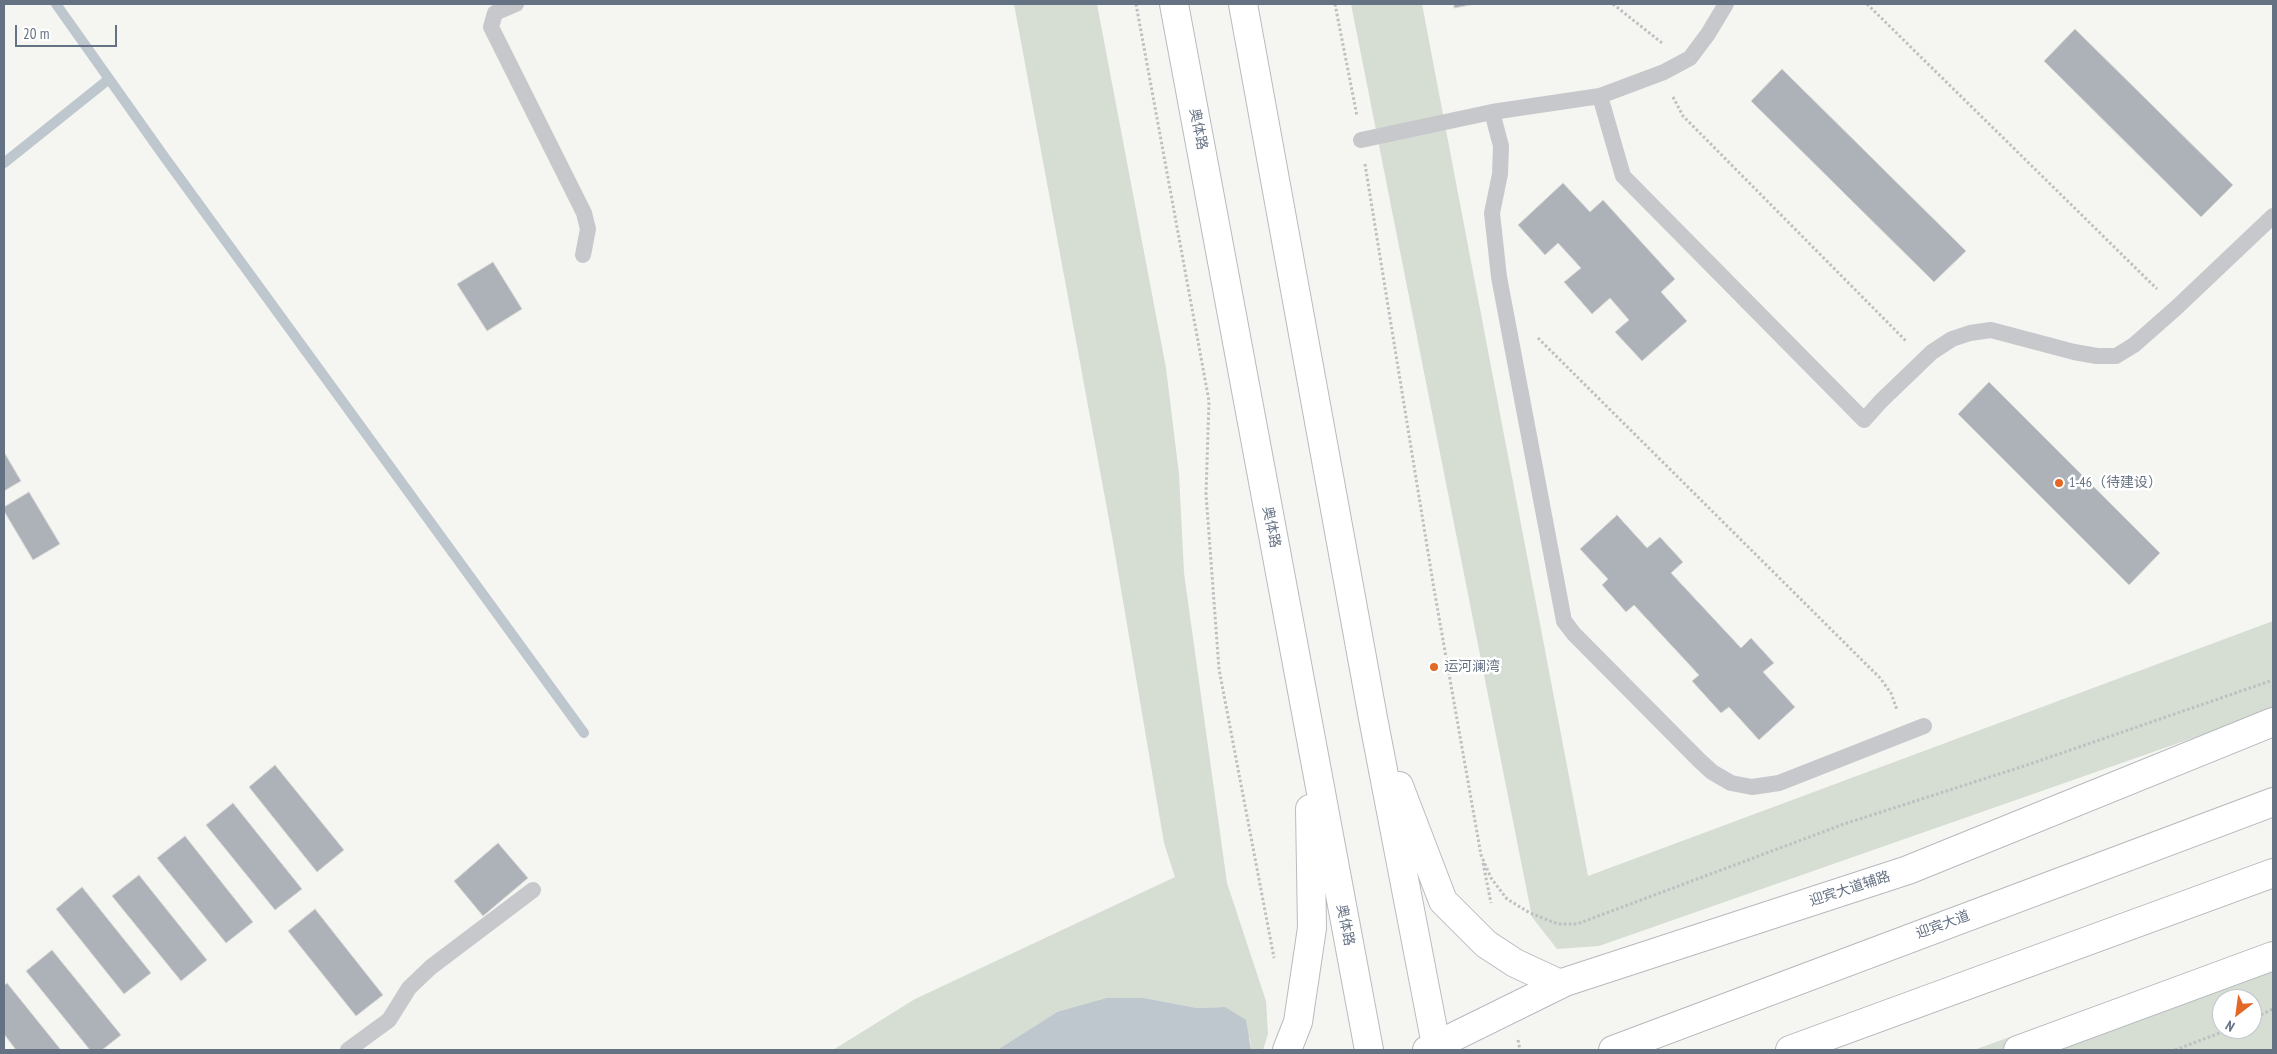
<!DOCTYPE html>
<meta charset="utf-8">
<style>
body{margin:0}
#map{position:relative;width:2277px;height:1054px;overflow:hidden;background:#f5f6f2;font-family:"PT Sans Narrow",sans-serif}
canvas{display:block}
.frame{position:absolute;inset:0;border:5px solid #657283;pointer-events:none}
.north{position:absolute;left:2212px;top:989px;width:50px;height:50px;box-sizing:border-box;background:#fff;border:1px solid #c1c7cd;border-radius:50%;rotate:210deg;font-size:14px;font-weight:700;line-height:20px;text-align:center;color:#657283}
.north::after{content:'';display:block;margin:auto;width:18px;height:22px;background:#e36725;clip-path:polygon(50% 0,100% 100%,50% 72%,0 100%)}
.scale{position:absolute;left:15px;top:25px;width:102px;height:22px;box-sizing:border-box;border:2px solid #657283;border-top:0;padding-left:6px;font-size:15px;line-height:18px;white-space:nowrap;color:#657283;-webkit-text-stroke:4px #fff;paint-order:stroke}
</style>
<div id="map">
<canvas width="2277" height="1054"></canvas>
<div class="frame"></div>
<div class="north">N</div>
<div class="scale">20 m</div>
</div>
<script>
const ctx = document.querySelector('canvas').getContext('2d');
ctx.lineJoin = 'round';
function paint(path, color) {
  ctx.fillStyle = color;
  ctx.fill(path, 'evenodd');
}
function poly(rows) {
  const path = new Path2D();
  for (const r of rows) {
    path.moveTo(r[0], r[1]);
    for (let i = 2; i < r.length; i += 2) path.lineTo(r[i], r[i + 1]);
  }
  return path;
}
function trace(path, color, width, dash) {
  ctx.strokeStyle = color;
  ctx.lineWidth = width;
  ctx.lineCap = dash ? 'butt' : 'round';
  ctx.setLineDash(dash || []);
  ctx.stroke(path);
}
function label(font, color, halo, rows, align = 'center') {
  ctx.font = font + ' "PT Sans Narrow","Noto Sans SC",sans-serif';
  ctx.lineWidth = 5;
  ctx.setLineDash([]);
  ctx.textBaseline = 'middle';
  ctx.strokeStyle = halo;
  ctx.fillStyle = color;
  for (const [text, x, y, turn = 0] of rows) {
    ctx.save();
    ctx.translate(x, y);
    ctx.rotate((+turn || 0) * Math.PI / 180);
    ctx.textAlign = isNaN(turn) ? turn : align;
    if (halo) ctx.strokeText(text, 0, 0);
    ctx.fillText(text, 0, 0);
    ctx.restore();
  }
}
const green = poly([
 [1014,4,1097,4,1166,368,1179,474,1184,573,1227,883,1266,1001,1268,1034,1263,1050,1251,1050,1250,1039,1225,1007,1197,1008,1144,998,1057,1012,997,1050,833,1050,915,999,1175,877,1164,843,1112,536],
 [1351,4,1422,4,1588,876,2273,621,2273,710,1599,946,1557,949,1532,917],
 [2273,941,2273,1050,1974,1050],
 [2222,999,2252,999,2252,1029,2222,1029]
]);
const water = poly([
 [1107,998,1144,998,1197,1008,1225,1007,1246,1020,1251,1050,997,1050,1057,1012]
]);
const stream = poly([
 [56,4,163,155,584,733],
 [4,163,109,79]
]);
const building = poly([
 [1454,4,1475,4,1454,8,1454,4],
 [2075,29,2233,185,2201,217,2044,61,2075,29],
 [1782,69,1966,251,1934,282,1751,101,1782,69],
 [1563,183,1590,212,1603,200,1675,279,1661,292,1687,321,1642,361,1615,332,1629,320,1610,298,1592,314,1564,282,1581,268,1558,243,1545,255,1518,225,1563,183],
 [493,262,522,309,487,331,457,284,493,262],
 [1989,382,2160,553,2129,585,1958,414,1989,382],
 [4,452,21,481,4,491,4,452],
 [29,492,60,544,33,560,4,511,4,507,29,492],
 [1617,515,1647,548,1660,537,1683,562,1671,573,1741,648,1751,638,1774,663,1763,672,1795,707,1759,740,1729,707,1721,713,1692,681,1699,675,1634,605,1626,612,1602,585,1608,579,1580,549,1617,515],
 [275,765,344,850,317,872,249,787,275,765],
 [233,803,302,889,275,910,206,825,233,803],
 [185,836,253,922,226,943,157,858,185,836],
 [498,843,528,878,483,916,454,881,498,843],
 [139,875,207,960,181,981,112,896,139,875],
 [82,887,151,973,124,994,56,909,82,887],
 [315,909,383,995,356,1016,288,931,315,909],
 [52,950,121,1035,102,1050,90,1050,26,971,52,950],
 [7,983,61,1050,16,1050,4,1034,4,986,7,983]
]);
const path = poly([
 [1136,4,1209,401,1206,494,1219,669,1274,958],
 [1335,4,1357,116],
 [1613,4,1662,43],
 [1867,4,2157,289],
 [1673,97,1683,116,1906,341],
 [1365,164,1434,589,1481,855,1491,878,1507,899,1530,913,1558,924,1577,924,1844,824,2027,765,2273,680],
 [1538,338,1880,678,1891,693,1897,710],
 [1483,863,1491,903],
 [2252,1019,2273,1009],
 [1518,1040,1520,1050],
 [2175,1050,2230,1029]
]);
const service = poly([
 [516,4,495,13,491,27,584,213,588,229,583,255],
 [1600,96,1623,176,1864,420,1881,401,1932,352,1952,339,1970,333,1991,330,2074,352,2097,356,2116,356,2134,345,2176,308,2273,216],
 [1492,112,1501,146,1500,174,1492,213,1499,277,1564,621,1574,634,1699,760,1712,772,1731,783,1752,787,1779,783,1924,726],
 [1361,140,1492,112,1600,96,1664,72,1690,58,1708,34,1726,4],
 [348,1050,389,1020,409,988,431,967,533,890]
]);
const secondary = poly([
 [1174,4,1369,1050],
 [1243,4,1373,718,1437,1050],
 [1399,786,1443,901,1486,944,1515,963,1560,984],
 [1287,1050,1298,1022,1312,928,1310,809]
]);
const primary = poly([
 [1427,1050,1565,982,1908,870,2273,722],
 [2018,1050,2273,956]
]);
const trunk = poly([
 [1613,1050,2273,802],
 [1790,1050,2273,873]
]);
const markers = [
 [2059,483,5,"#e36725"],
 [1434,667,5,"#e36725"]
];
const streetNames = [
 ["奥体路",1198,129,79],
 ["奥体路",1271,527,79],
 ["迎宾大道辅路",1850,889,-18],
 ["奥体路",1345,925,79],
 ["迎宾大道",1943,925,-20]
];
const poiNames = [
 ["1-46（待建设）",2069,483],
 ["运河澜湾",1444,667]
];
paint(green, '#d6ddd3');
paint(water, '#bec7cd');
trace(stream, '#bec7cd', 10);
paint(building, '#acb2b8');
trace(building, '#d7d7d5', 1);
trace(secondary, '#b8bbc0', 30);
trace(primary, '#b6b9be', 30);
trace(trunk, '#b6b8bc', 30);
trace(path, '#bdbfc1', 3, [2.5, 2.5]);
trace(service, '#c6c8cc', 16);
trace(secondary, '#fff', 28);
trace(primary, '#fff', 28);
trace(trunk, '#fff', 28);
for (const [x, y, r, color] of markers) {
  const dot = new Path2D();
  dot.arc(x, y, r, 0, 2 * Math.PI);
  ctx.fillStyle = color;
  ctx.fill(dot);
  trace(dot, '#fff', 2);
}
label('14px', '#657283', '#fff', streetNames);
label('14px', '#657283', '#fff', poiNames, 'left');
</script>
